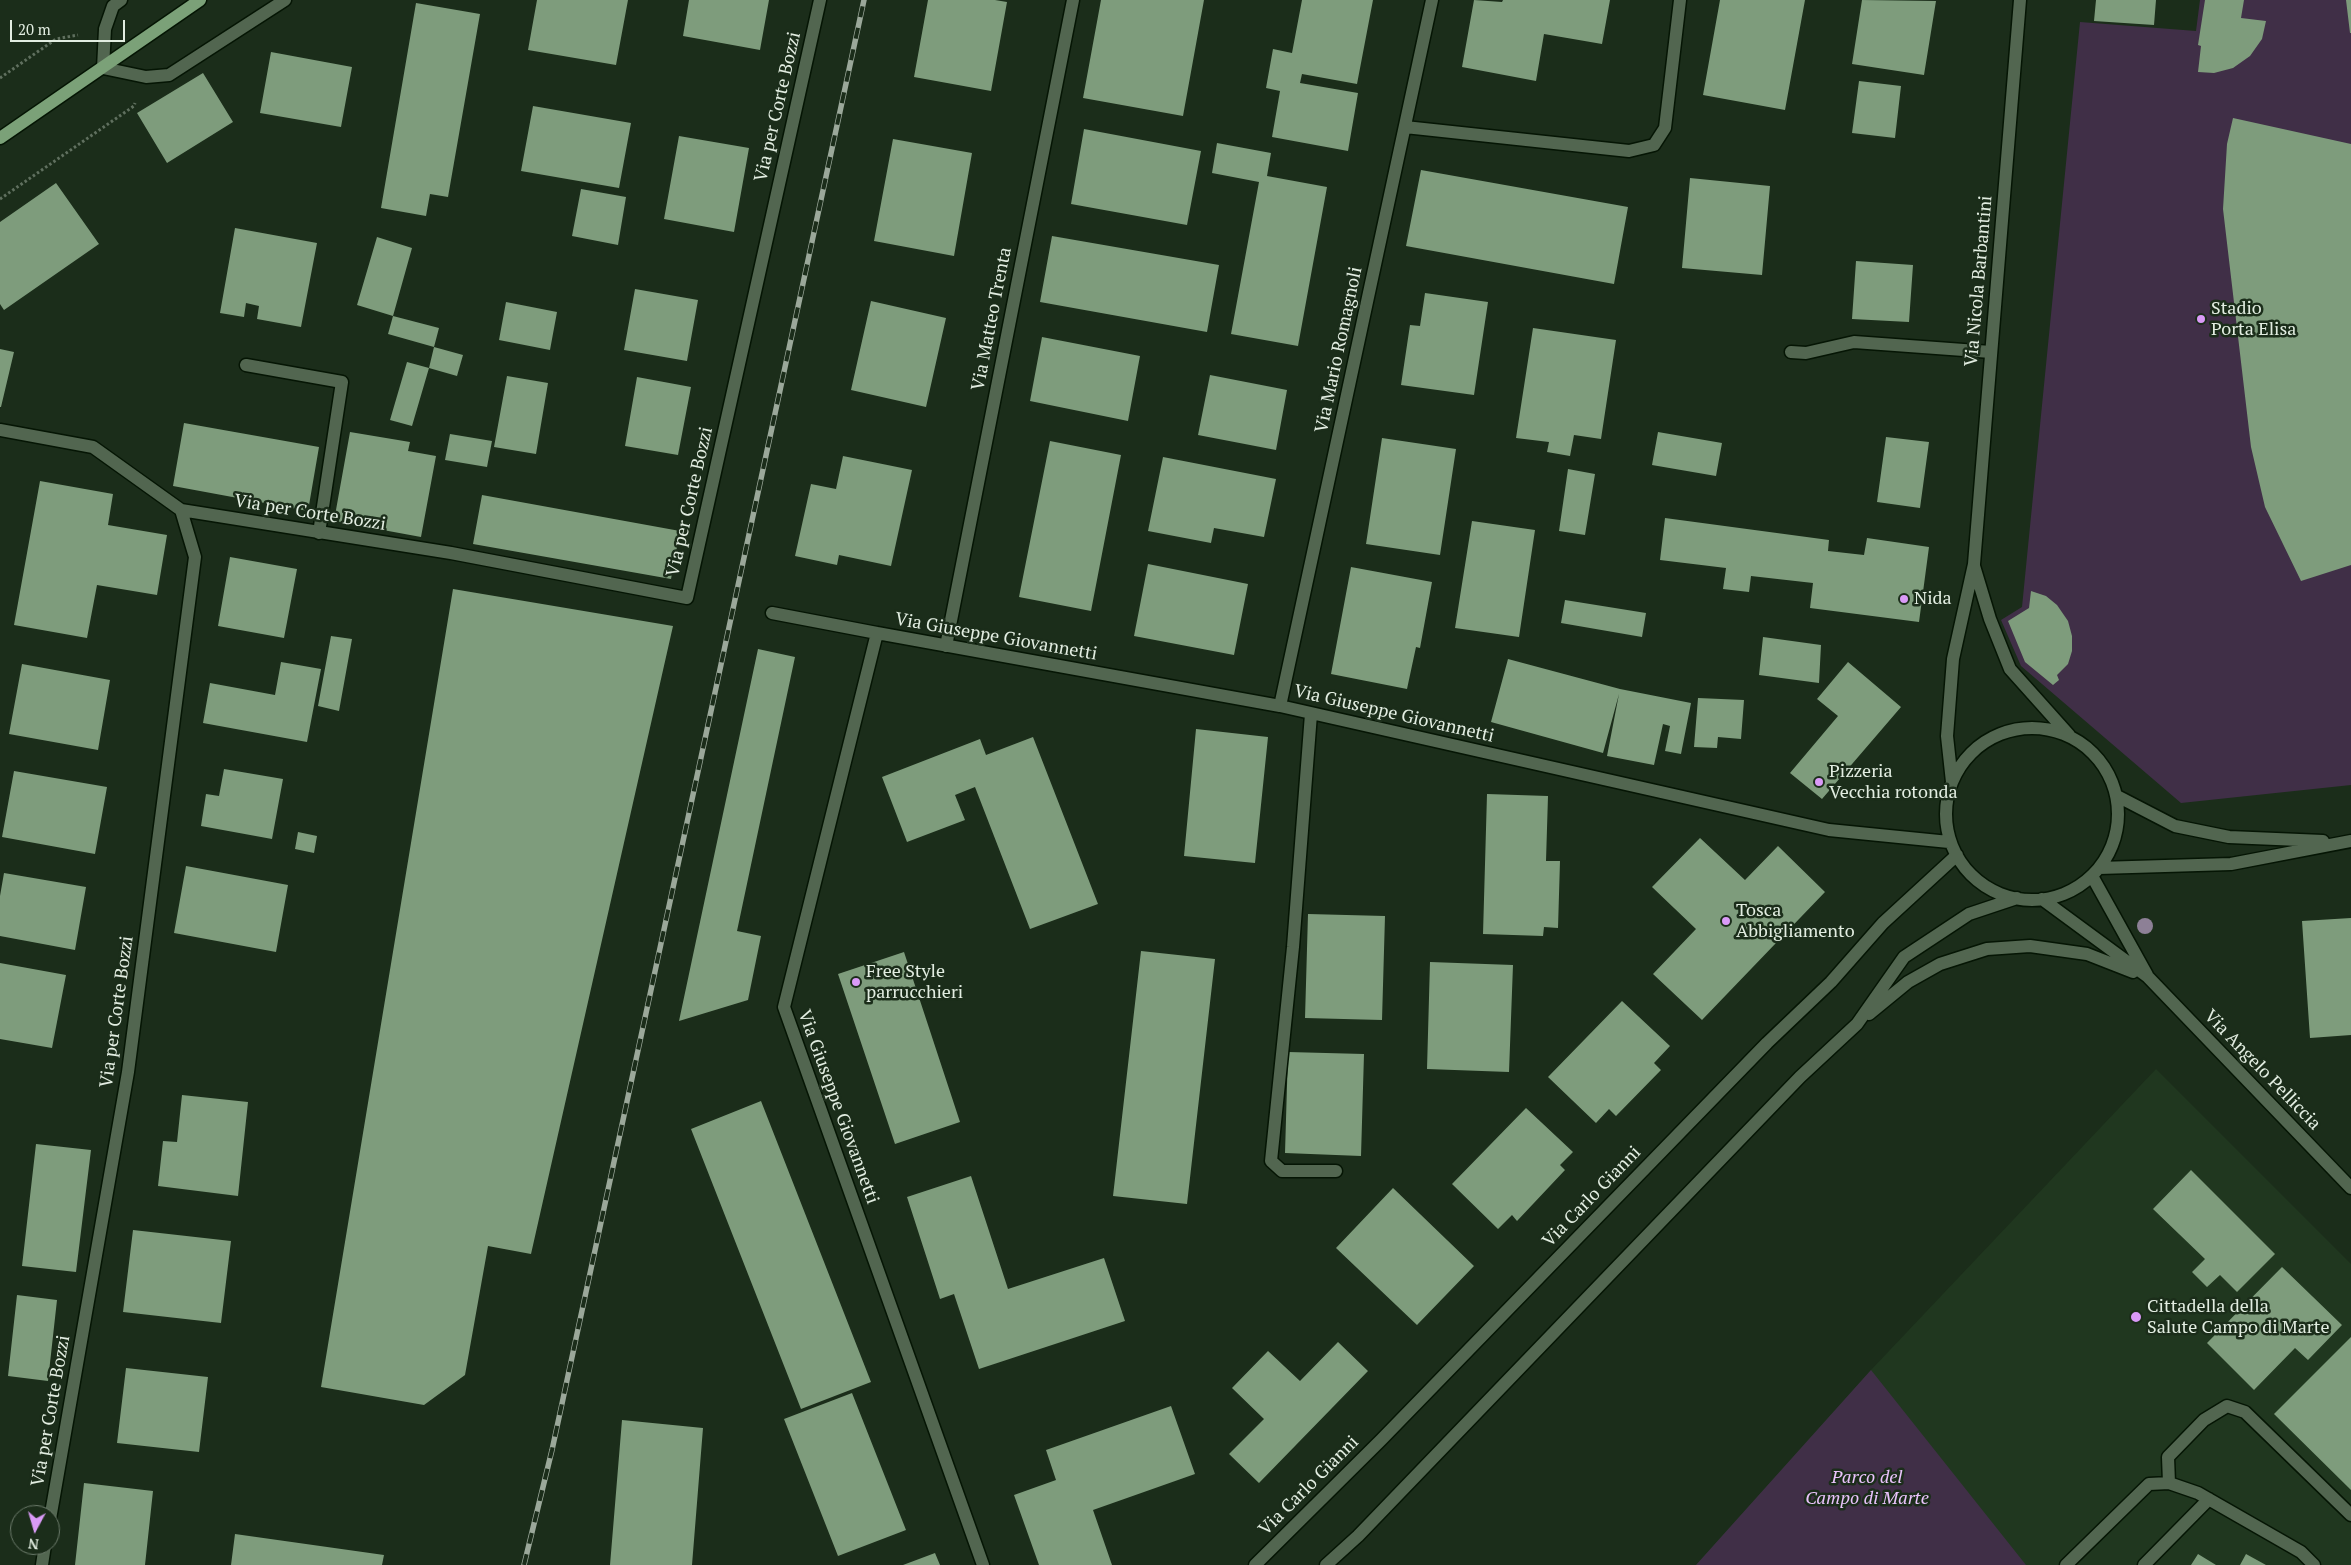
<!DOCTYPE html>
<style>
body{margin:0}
#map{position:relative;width:2351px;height:1565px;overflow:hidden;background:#1b2d1a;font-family:"PT Serif",serif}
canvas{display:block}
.north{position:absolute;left:10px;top:1505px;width:50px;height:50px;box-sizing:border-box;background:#1b2d1a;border:1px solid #6b7a6a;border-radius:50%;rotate:186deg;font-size:14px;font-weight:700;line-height:20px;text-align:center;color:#e2ede1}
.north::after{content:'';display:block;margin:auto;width:18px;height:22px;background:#da9af7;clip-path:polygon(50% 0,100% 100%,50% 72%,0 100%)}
.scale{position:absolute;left:10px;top:20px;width:115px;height:22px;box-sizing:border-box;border:2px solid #e2ede1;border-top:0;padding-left:6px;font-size:15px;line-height:18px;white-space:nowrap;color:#e2ede1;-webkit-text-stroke:4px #1b2d1a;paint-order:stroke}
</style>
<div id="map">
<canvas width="2351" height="1565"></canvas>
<div class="north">N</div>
<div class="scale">20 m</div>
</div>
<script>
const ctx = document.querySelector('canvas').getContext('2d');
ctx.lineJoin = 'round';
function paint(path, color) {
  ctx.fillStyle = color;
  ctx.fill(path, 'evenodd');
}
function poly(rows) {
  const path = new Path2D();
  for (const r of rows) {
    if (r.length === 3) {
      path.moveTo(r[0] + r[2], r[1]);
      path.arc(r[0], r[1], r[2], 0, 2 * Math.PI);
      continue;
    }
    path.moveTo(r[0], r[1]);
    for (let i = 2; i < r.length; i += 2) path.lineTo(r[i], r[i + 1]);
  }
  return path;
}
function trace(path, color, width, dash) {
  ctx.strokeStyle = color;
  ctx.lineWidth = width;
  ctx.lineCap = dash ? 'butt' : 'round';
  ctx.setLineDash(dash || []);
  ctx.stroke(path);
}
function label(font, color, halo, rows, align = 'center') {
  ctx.font = font + ' "PT Serif",serif';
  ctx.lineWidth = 5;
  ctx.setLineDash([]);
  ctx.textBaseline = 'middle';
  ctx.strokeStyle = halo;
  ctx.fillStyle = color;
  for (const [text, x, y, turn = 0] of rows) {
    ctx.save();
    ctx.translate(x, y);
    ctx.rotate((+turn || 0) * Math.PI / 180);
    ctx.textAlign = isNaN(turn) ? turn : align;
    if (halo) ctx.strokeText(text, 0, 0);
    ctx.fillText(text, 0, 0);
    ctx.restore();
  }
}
const built = poly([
 [2156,1069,2351,1264,2351,1565,1696,1565,1871,1370]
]);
const green = poly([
 [2200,0,2351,0,2351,785,2181,803,2021,666,2001,620,2022,607,2080,22,2196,31],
 [1871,1370,2026,1565,1696,1565]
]);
const building = poly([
 [537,0,628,0,616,65,528,50],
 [689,0,769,0,760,50,683,36],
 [928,0,995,0,1007,2,991,91,914,77],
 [1101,0,1204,0,1183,116,1083,98],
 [1302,0,1373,0,1357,84,1302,74,1300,83,1358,93,1348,151,1272,137,1280,91,1266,88,1273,49,1292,53],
 [1474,0,1502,2,1503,0,1610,0,1602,44,1544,34,1536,81,1462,67],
 [1720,0,1805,0,1785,110,1703,95],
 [1862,0,1936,1,1924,75,1852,64],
 [2096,0,2156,0,2154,25,2094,21],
 [2205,0,2244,0,2241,18,2266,21,2262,39,2250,56,2233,68,2214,73,2198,72,2201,46,2198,45],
 [2346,0,2351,0,2351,33,2350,33],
 [416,3,480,14,448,197,430,194,426,216,381,208],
 [271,52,352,67,341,127,260,113],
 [203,73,233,122,167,163,137,113],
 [1859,81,1901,86,1895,138,1852,133],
 [533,106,631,123,619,188,521,171],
 [2233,118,2351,144,2351,565,2301,581,2265,507,2251,447,2223,209,2227,144],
 [1084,129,1201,151,1187,225,1071,204],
 [679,136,749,148,734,232,664,219],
 [893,139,972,153,954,256,874,241],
 [1217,143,1271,153,1267,176,1327,187,1298,346,1231,334,1259,182,1212,173],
 [1421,170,1628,207,1614,284,1406,246],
 [1690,178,1770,186,1762,275,1682,268],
 [56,183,99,244,4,310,0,304,0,222],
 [581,189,626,197,618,245,572,236],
 [235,228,317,243,301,327,257,319,259,306,246,303,244,317,220,313],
 [1052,236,1219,265,1207,332,1040,302],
 [377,237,412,248,393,316,357,305],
 [1856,261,1913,265,1909,322,1852,319],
 [635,289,698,300,687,361,624,350],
 [1425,293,1488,302,1474,395,1401,385,1410,325,1420,326],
 [871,301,946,318,926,407,851,390],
 [506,302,557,312,550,350,499,340],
 [393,316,439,328,434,347,388,334],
 [1533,328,1616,340,1601,439,1574,435,1570,456,1547,452,1549,442,1516,438],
 [1042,337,1140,356,1128,421,1030,401],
 [434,347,463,355,457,376,429,368,412,426,390,420,407,362,429,368],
 [0,349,14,352,1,407,0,407],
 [1210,375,1287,390,1276,450,1198,435],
 [507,376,548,383,536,454,494,447],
 [637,377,691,387,678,455,625,446],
 [184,423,319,447,308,511,173,486],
 [350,432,410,442,408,451,436,456,421,537,334,521],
 [1658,432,1722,443,1716,476,1652,465],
 [450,434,492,441,487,467,445,460],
 [1886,437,1929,442,1920,508,1877,502],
 [1382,438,1456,449,1440,555,1366,544],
 [1050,441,1121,455,1091,611,1019,597],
 [843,456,912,470,891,566,839,555,837,565,795,556,811,484,836,489],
 [1163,457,1276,479,1264,537,1214,528,1211,543,1148,531],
 [1568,469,1595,474,1585,535,1559,531],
 [40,481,113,494,108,525,167,535,157,595,97,585,87,638,14,625],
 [482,495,680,531,671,579,473,544],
 [1665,518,1829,540,1828,551,1864,555,1867,538,1929,547,1919,622,1810,608,1813,583,1751,576,1749,592,1723,589,1726,568,1660,560],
 [1472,521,1535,530,1519,637,1455,628],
 [230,557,297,569,284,638,218,626],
 [1148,564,1248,584,1234,655,1134,636],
 [1351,567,1432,582,1420,648,1416,647,1407,689,1331,674],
 [453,589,673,626,531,1254,488,1246,465,1375,424,1405,321,1387],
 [2031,591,2046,596,2057,605,2068,621,2072,636,2072,651,2068,664,2057,675,2059,680,2053,685,2025,662,2008,621,2029,608],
 [1565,600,1646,613,1642,637,1561,623],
 [331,636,352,639,339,711,318,706],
 [1763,637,1821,645,1819,683,1759,675],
 [758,649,795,657,737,931,761,936,748,1000,679,1021],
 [1508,659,1620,689,1691,703,1681,754,1665,751,1670,726,1663,724,1654,765,1607,756,1619,694,1603,753,1491,722],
 [281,662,321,669,307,742,203,723,210,683,275,695],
 [1848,662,1901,707,1822,799,1790,773,1838,716,1817,699],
 [22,664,110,680,98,750,9,734],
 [1698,698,1744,700,1741,739,1718,737,1717,748,1694,747],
 [1196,729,1268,737,1255,863,1184,856],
 [1033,737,1098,904,1030,929,975,787,955,795,965,820,907,842,882,777,980,739,986,755],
 [224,769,283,779,272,839,201,826,206,794,219,796],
 [14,771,107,787,95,854,2,837],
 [1487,794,1548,796,1546,861,1560,861,1558,928,1544,927,1543,936,1483,934],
 [298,832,317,836,314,853,295,849],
 [1700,838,1745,880,1778,846,1825,892,1702,1020,1653,974,1696,929,1652,887],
 [186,866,288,885,276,952,174,933],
 [4,873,86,887,75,950,0,936,0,896],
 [1308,914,1385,916,1382,1020,1305,1018],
 [2351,918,2351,1035,2310,1038,2302,921],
 [1141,951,1215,959,1187,1204,1113,1196],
 [904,952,960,1122,895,1144,838,974],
 [1430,962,1513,965,1509,1072,1427,1069],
 [0,963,66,975,52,1048,0,1039],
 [1622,1001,1670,1046,1654,1063,1661,1070,1616,1116,1609,1109,1596,1123,1548,1077],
 [1288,1052,1364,1054,1361,1156,1285,1153],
 [182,1095,248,1102,238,1196,158,1186,163,1141,177,1142],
 [761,1101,871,1382,801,1409,691,1129],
 [1526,1108,1573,1152,1560,1165,1565,1170,1517,1221,1512,1215,1498,1229,1452,1184],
 [36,1144,91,1150,76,1272,22,1266],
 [2191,1170,2275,1254,2237,1292,2220,1275,2207,1287,2192,1272,2205,1259,2153,1209],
 [971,1176,1008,1289,1104,1258,1125,1321,979,1369,954,1294,940,1299,907,1197],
 [1393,1188,1474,1266,1417,1325,1336,1248],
 [133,1230,231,1241,221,1323,123,1312],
 [2282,1267,2342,1325,2308,1360,2295,1348,2254,1390,2207,1343],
 [17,1295,57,1300,48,1381,8,1376],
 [2351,1337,2351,1490,2274,1414],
 [1338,1342,1368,1371,1259,1483,1229,1454,1264,1419,1232,1388,1268,1351,1300,1381],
 [126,1368,208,1377,199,1452,117,1443],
 [852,1393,906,1530,838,1556,784,1419],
 [1171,1406,1195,1474,1093,1510,1112,1565,1039,1565,1014,1495,1056,1480,1046,1450],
 [622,1420,703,1428,692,1565,610,1565],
 [84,1483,153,1491,145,1565,75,1565],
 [235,1534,384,1555,382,1565,231,1565],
 [935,1553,940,1565,903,1565],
 [2198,1554,2216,1565,2191,1565],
 [2246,1554,2266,1565,2240,1565]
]);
const path = poly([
 [0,78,56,39,78,35],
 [0,199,134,106,135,103]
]);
const service = poly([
 [1791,352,1806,353,1854,342,1991,352],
 [246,365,342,382,319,533],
 [2169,1483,2168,1457,2204,1420,2227,1406,2245,1412,2351,1515],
 [2066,1565,2149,1484,2169,1483,2198,1493,2301,1552,2314,1565],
 [2144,1565,2209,1499]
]);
const minor = poly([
 [121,0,113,6,105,29,103,68,146,77,169,75,285,0],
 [1405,127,1629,151,1654,145,1665,128,1680,0],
 [0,430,93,447,181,510,451,553,687,598,820,0],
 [1974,566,1990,619,2010,669,2069,735],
 [772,613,877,633],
 [946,646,1073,0],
 [1280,706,1432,0],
 [1311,714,1293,947,1271,1161,1282,1171,1336,1171],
 [2032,814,86],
 [1952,782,1947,736,1953,659,1974,564,2020,0],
 [2117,796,2175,826,2229,837,2323,841],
 [2099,868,2231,864,2351,841],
 [2092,876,2147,975],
 [2042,899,2148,977,2351,1188],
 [1869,1014,1908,982,1940,964,1987,949,2030,946,2087,954,2133,972],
 [50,1519,128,1072,195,557,181,510],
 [42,1565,45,1545],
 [983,1565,784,1007,877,633,1280,706,1829,830,1949,842],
 [1255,1565,1381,1440,1767,1043,1831,982,1883,923,1957,855],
 [1326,1565,1358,1536,1800,1077,1857,1024,1904,957,1969,914,2017,898]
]);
const primary = poly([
 [0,138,200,0]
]);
const rail = poly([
 [524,1565,552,1450,864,0]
]);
const trees = [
 [2145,926]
];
const markers = [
 [2201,319,5,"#da9af7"],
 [1904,599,5,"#da9af7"],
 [1819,782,5,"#da9af7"],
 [1726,921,5,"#da9af7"],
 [856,982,5,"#da9af7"],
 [2136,1317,6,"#da9af7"]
];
const streetNames = [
 ["Via per Corte Bozzi",778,107,-77],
 ["Via Nicola Barbantini",1979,281,-85],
 ["Via Matteo Trenta",992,319,-79],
 ["Via Mario Romagnoli",1339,350,-78],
 ["Via per Corte Bozzi",690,502,-77],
 ["Via per Corte Bozzi",310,513,9],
 ["Via Giuseppe Giovannetti",996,637,10],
 ["Via Giuseppe Giovannetti",1394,714,13],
 ["Via per Corte Bozzi",117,1012,-82],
 ["Via Angelo Pelliccia",2262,1070,46],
 ["Via Giuseppe Giovannetti",838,1107,70],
 ["Via Carlo Gianni",1592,1197,-46],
 ["Via per Corte Bozzi",51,1411,-80],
 ["Via Carlo Gianni",1309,1486,-45]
];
const poiNames = [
 ["Stadio",2211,309],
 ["Porta Elisa",2211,330],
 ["Nida",1914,599],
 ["Pizzeria",1829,772],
 ["Vecchia rotonda",1829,793],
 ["Tosca",1736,911],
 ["Abbigliamento",1736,932],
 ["Free Style",866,972],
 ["parrucchieri",866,993],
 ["Cittadella della",2147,1307],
 ["Salute Campo di Marte",2147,1328]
];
const parkNames = [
 ["Parco del",1867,1478],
 ["Campo di Marte",1867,1499]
];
paint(built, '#20371f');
paint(green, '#402f47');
paint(building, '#7e9c7c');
trace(service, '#051504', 15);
trace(minor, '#051504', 15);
trace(primary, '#051504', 15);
trace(path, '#60705f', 3, [2.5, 2.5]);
trace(service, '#526650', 12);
trace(minor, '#526650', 12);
trace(primary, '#7ba178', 12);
trace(rail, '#9ba89a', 5.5);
trace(rail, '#1b2d1a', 4, [11]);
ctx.fillStyle = '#8d8096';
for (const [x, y] of trees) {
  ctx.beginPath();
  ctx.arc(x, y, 8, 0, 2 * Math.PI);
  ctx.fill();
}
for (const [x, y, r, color] of markers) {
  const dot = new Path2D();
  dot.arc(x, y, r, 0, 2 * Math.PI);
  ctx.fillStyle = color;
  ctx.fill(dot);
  trace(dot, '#1b2d1a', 2);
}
label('18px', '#e2ede1', '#1b2d1a', streetNames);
label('18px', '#e2ede1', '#1b2d1a', poiNames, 'left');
label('italic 18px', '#eac3fc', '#1b2d1a', parkNames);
</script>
